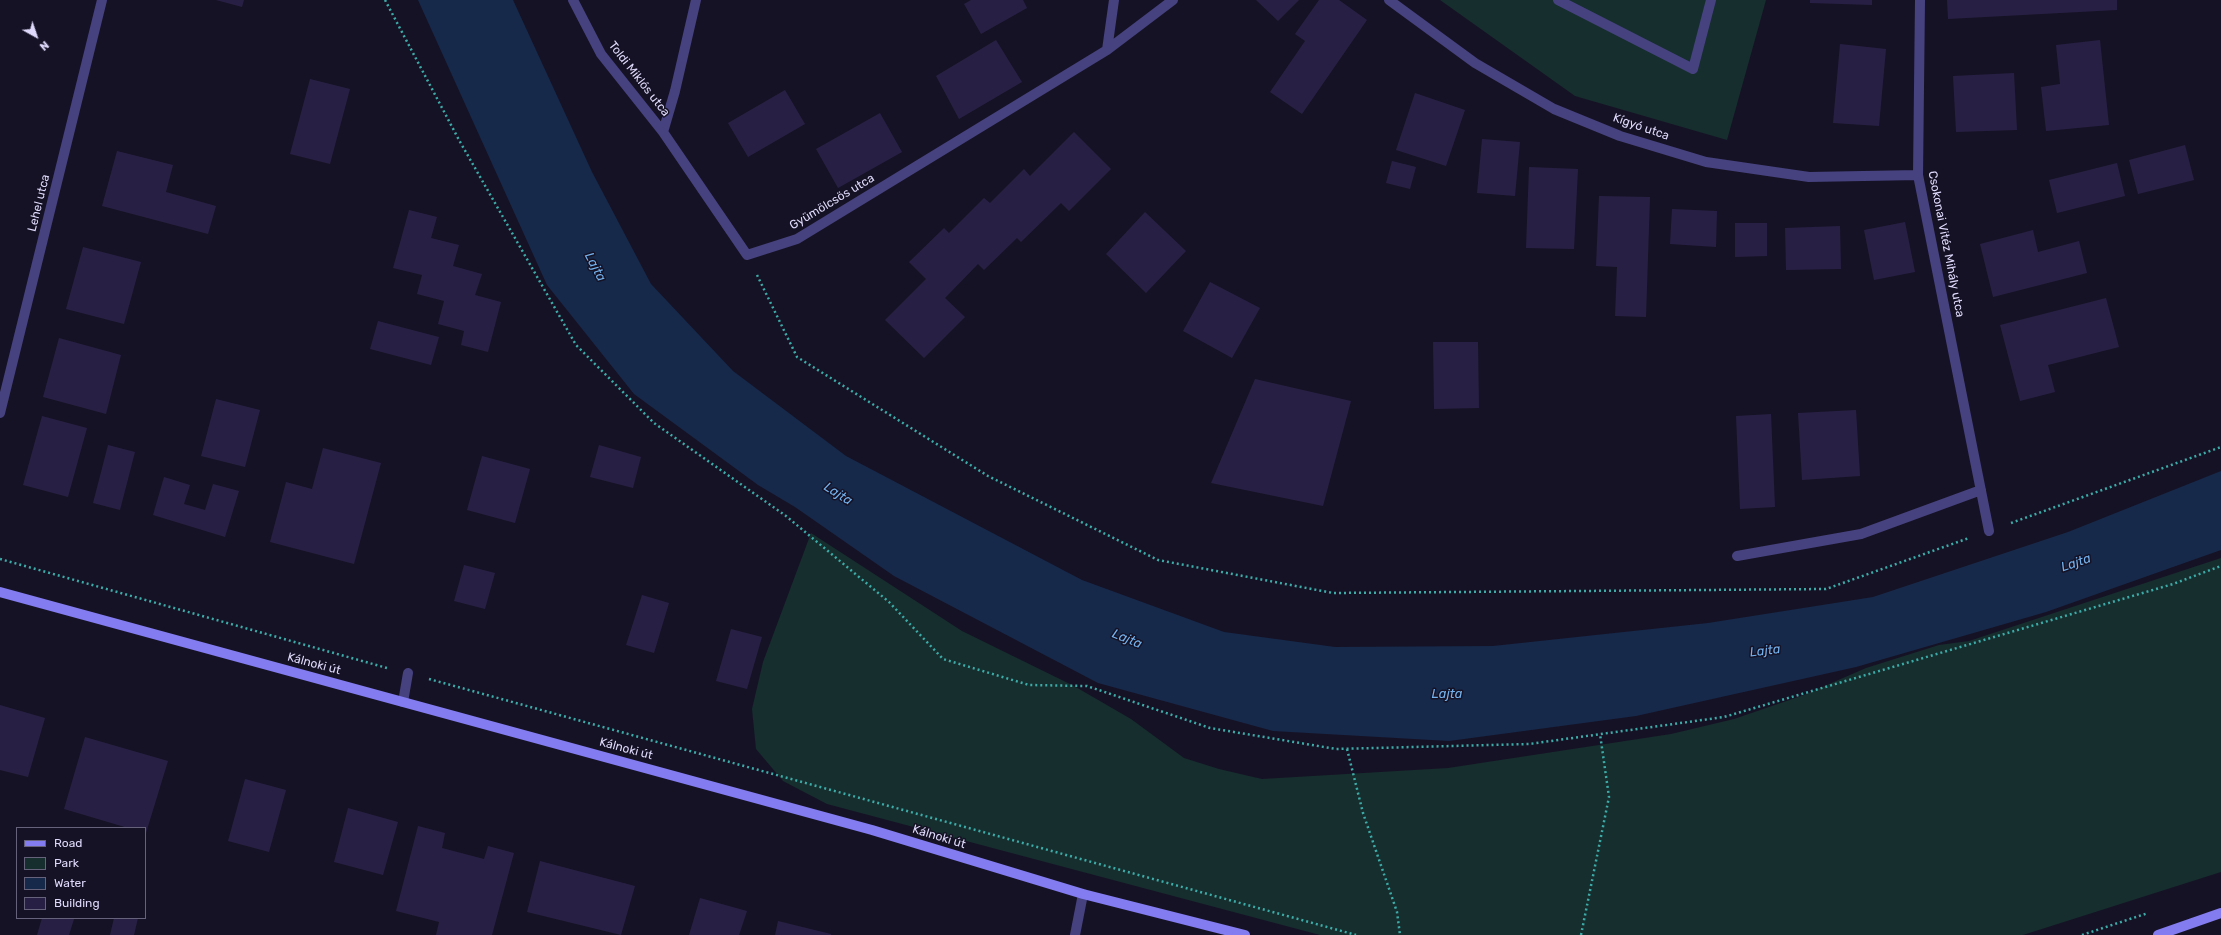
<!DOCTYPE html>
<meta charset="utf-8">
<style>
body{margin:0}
#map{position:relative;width:2221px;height:935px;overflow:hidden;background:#161225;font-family:Rubik,sans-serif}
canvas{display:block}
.legend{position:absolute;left:16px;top:827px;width:130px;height:92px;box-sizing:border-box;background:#161225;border:1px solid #66627b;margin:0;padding:5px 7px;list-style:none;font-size:12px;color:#dfdafb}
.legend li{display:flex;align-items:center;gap:8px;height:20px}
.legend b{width:20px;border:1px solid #66627b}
.north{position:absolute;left:16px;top:16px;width:40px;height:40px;-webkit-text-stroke:3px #161225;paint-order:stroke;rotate:140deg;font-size:11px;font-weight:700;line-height:16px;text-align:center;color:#dfdafb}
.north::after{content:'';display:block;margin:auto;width:14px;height:18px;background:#dfdafb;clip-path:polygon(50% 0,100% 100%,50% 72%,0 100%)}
</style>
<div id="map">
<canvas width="2221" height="935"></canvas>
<ul class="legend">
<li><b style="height:5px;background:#827cf0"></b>Road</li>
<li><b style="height:11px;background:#162e2e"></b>Park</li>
<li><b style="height:11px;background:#16294a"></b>Water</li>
<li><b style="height:11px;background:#282044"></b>Building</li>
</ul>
<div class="north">N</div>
</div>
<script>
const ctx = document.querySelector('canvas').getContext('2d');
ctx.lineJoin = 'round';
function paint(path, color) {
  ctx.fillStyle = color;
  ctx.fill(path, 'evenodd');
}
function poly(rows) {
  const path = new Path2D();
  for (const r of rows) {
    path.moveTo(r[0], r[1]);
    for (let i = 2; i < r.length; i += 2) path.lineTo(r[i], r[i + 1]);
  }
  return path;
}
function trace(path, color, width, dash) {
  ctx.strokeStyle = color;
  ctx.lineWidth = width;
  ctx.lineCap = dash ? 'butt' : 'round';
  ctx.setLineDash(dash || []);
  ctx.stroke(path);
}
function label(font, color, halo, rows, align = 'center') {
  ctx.font = font + ' Rubik,sans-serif';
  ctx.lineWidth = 3;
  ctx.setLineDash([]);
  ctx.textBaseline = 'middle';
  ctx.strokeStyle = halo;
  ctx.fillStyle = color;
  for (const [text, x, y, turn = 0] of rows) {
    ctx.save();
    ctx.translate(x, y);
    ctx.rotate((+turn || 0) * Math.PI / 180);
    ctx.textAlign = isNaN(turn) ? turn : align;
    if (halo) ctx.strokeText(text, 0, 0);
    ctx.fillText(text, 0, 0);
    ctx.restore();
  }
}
const green = poly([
 [1440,0,1766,0,1727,140,1575,96],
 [811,533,962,631,1074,686,1131,719,1184,758,1219,769,1262,779,1448,768,1671,734,1734,719,1804,695,1866,668,1939,645,1969,641,2221,558,2221,872,2023,935,1320,935,827,804,783,781,756,749,752,709,763,662]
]);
const water = poly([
 [418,0,513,0,592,172,651,284,733,371,846,456,1082,580,1224,632,1335,647,1493,646,1708,623,1873,597,2068,532,2221,471,2221,550,2046,612,1856,667,1636,716,1449,741,1273,731,1098,683,894,576,795,507,758,485,634,394,547,285]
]);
const building = poly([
 [216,0,244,0,242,7],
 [971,0,1023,0,1027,8,981,34,964,4],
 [1256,0,1299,0,1278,21],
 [1319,0,1339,0,1367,20,1302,114,1270,92,1305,41,1295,34],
 [1810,0,1872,0,1872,5,1810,3],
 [1947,0,2117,0,2117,10,1948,19],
 [996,40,1022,82,959,119,936,76],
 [2100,40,2109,125,2046,131,2041,87,2060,84,2056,45],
 [1840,44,1886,49,1879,126,1833,123],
 [2014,73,2017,130,1956,132,1953,76],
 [310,79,350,89,330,164,290,154],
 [785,90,805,124,748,157,728,123],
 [1415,93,1465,110,1446,166,1396,150],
 [880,113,902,152,838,188,816,149],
 [1074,132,1111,169,1069,211,1061,203,1021,242,1017,238,984,270,978,264,945,298,965,317,924,358,885,320,926,279,909,262,944,228,949,233,984,198,990,203,1024,169,1030,176],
 [1482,139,1520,142,1515,196,1477,193],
 [2185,145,2194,180,2138,194,2129,160],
 [117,151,173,165,166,192,216,206,208,234,102,206],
 [1392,161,1416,167,1410,189,1386,183],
 [2117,163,2125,196,2057,213,2049,180],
 [1529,167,1578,169,1574,249,1526,248],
 [1599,196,1650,197,1646,317,1615,316,1617,267,1596,266],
 [1672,209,1717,211,1716,247,1670,244],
 [409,210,437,217,431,238,459,245,453,266,482,274,475,295,501,302,488,352,461,345,464,331,438,324,444,301,417,294,422,275,393,268],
 [1145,212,1186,251,1146,293,1106,254],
 [1905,222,1915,272,1874,280,1864,230],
 [1735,223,1767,223,1767,256,1735,257],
 [1840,226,1841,269,1786,270,1785,228],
 [2033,230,2038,252,2079,241,2087,273,1993,297,1980,244],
 [83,247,141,262,124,324,66,309],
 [1210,282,1260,308,1232,358,1183,331],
 [2106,298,2119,347,2048,365,2055,392,2020,401,2000,325],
 [378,321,439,337,431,365,370,349],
 [59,338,121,355,106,414,43,397],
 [1433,342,1478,342,1479,408,1434,409],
 [1255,379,1351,401,1323,506,1211,483],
 [216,399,260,410,245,467,201,456],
 [1856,410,1860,476,1802,480,1798,413],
 [1771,414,1775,507,1740,509,1736,416],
 [42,416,87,428,68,497,23,485],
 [108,445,135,452,120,510,93,503],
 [599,445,641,457,633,488,590,477],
 [323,448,381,463,354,564,270,542,286,482,312,489],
 [482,456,530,469,515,523,467,510],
 [164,477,190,485,184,504,205,510,213,484,239,491,225,537,153,515],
 [464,565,495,573,485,609,454,601],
 [642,595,669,603,654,653,626,645],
 [731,629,762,637,747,689,716,681],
 [0,705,45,718,28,777,0,770],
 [85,737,168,761,146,833,145,828,128,828,64,809],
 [245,779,286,790,269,852,228,841],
 [348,808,398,822,383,875,334,862],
 [418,826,445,833,442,848,484,859,488,846,514,853,492,935,436,935,439,922,396,911],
 [540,861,635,886,621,935,527,912],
 [700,898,747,911,739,935,689,935],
 [42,918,74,919,69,935,37,935],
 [114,918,138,918,134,935,110,935],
 [778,921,831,934,831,935,775,935]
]);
const path = poly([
 [385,0,459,140,576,345,654,423,786,516,889,602,943,659,1029,685,1087,686,1210,728,1336,749,1529,744,1724,717,2173,584,2221,566],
 [757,275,797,357,988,476,1158,560,1333,593,1826,589,1969,538],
 [2011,523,2221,447],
 [0,559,387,668],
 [429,679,1356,935],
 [1347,749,1363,813,1397,912,1400,935],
 [1581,935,1609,797,1600,734],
 [2082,935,2148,913]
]);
const lane = poly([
 [1558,0,1693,69,1711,0],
 [403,702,408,673],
 [1075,935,1083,894]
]);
const street = poly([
 [573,0,601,54,663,132,747,255,797,239,1107,50,1173,0],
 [1389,0,1475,63,1554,109,1620,136,1706,162,1809,177,1918,175],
 [1920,0,1918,175,1989,531],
 [1107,50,1114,0],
 [663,132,675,91,696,0],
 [0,413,102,0],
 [1737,556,1861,534,1981,490]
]);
const secondary = poly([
 [0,592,872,830,1083,894,1245,935],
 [2158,935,2221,913]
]);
const streetNames = [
 ["Toldi Miklós utca",639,79,52],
 ["Kígyó utca",1641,127,19],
 ["Gyümölcsös utca",832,202,-31],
 ["Lehel utca",39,203,-76],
 ["Csokonai Vitéz Mihály utca",1946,244,79],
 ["Kálnoki út",314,664,15],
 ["Kálnoki út",626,749,15],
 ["Kálnoki út",939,837,17]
];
const waterNames = [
 ["Lajta",595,267,62],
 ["Lajta",838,494,32],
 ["Lajta",2076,563,-19],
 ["Lajta",1127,639,22],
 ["Lajta",1765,651,-7],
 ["Lajta",1447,694]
];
paint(green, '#162e2e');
paint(water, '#16294a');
paint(building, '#282044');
trace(path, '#3daca8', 2.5, [2, 3]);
trace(lane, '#46427f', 10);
trace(street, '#46427f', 10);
trace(secondary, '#827cf0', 10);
label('12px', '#dfdafb', '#161225', streetNames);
label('italic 13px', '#74b3ef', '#161225', waterNames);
</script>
